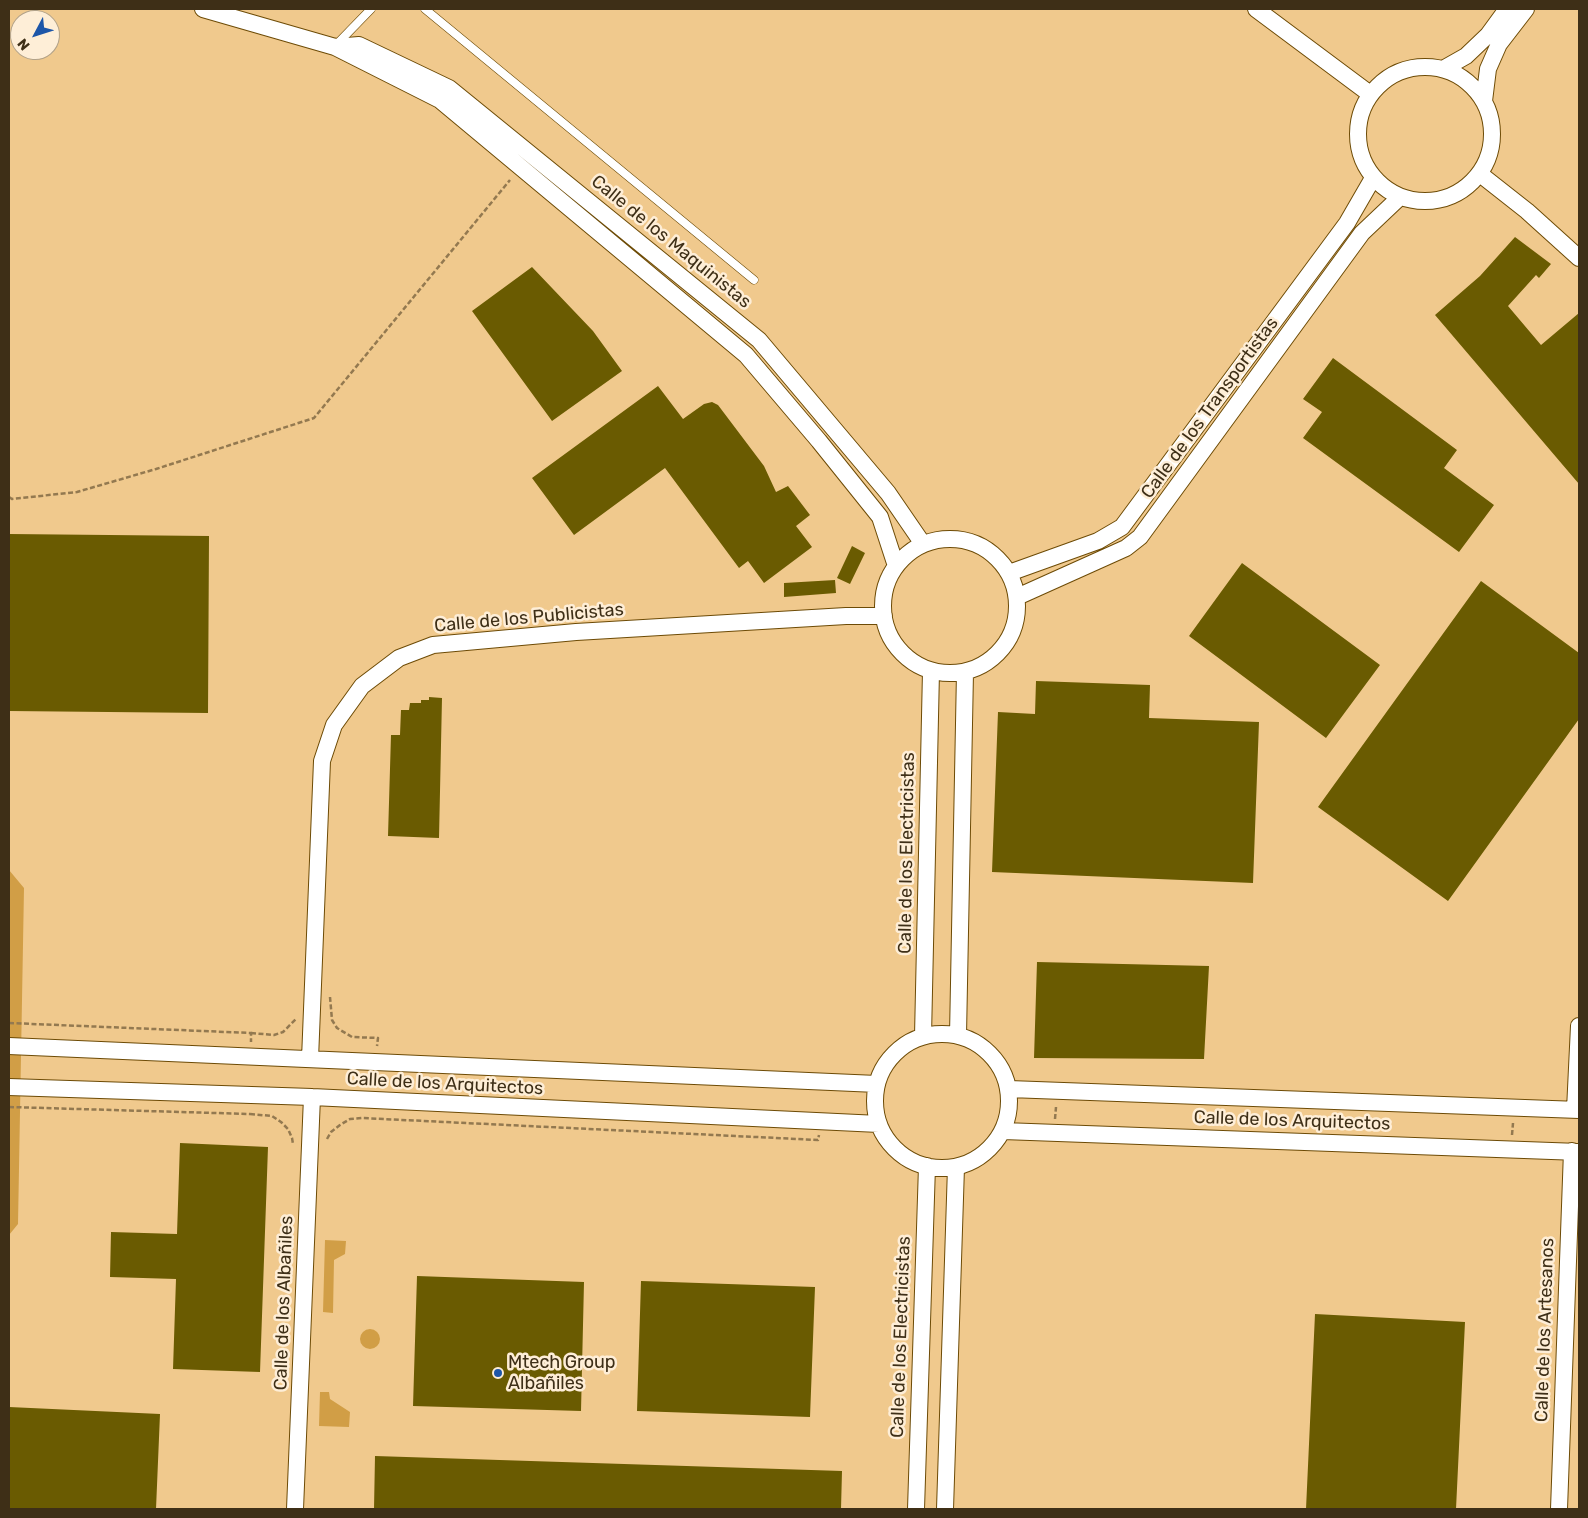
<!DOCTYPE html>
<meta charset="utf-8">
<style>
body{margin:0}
#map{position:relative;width:1588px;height:1518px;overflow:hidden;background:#f0c98d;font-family:Rubik,sans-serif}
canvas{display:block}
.frame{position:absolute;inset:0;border:10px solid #3e2f17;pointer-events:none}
.north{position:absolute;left:10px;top:10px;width:50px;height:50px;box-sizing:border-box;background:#feeed7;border:1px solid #b1a28a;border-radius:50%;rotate:230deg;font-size:14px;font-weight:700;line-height:20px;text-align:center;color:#3e2f17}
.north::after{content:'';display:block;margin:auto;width:18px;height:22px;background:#1d56a8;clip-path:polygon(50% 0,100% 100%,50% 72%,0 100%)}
</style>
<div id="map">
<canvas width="1588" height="1518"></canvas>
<div class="frame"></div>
<div class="north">N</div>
</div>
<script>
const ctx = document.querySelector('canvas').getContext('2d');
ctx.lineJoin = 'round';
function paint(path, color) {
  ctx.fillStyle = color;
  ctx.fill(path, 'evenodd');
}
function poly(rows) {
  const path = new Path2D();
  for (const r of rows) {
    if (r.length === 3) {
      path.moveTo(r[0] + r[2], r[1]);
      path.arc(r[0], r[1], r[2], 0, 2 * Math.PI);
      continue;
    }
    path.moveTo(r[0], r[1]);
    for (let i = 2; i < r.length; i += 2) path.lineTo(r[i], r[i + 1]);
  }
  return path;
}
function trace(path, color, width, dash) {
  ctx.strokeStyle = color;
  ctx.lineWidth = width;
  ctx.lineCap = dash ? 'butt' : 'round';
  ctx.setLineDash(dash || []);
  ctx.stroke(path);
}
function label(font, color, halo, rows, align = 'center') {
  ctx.font = font + ' Rubik,sans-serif';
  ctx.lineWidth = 5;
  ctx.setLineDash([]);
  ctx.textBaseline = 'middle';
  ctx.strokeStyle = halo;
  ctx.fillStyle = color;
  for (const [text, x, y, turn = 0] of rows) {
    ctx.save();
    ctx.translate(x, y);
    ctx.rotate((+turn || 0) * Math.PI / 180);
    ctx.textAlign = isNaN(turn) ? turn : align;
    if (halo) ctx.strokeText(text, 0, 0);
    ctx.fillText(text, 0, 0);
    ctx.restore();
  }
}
const green = poly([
 [9,870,24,888,18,1224,9,1235],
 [325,1240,346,1241,345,1254,334,1260,333,1313,323,1312],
 [370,1339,10],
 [320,1392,329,1392,330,1399,350,1412,349,1427,319,1426]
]);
const building = poly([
 [1515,237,1551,264,1539,278,1536,275,1508,306,1541,345,1579,313,1579,484,1435,315,1480,276],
 [532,267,593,331,622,371,552,421,472,311],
 [1333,358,1457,450,1444,468,1494,505,1459,552,1303,438,1322,412,1303,399],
 [658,386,683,419,704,404,712,402,718,405,764,466,776,492,788,486,810,515,796,526,812,547,764,583,748,561,739,568,665,468,574,535,532,478],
 [9,534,209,536,208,713,9,711],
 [852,546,865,553,850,584,837,578],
 [1242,563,1380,665,1326,738,1189,636],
 [835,580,836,593,784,597,784,583],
 [1481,581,1579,653,1579,719,1448,901,1318,807],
 [1036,681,1150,685,1149,718,1259,722,1253,883,992,872,998,712,1035,714],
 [429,697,442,698,439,838,388,836,391,735,400,735,401,710,409,710,410,703,421,703,421,700,429,700],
 [1037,962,1209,966,1204,1059,1034,1058],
 [180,1143,268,1147,260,1372,173,1369,176,1279,110,1277,111,1232,177,1234],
 [417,1276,584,1282,581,1411,413,1406],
 [641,1281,815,1287,810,1417,637,1411],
 [1315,1314,1465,1322,1456,1509,1306,1509],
 [9,1407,160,1414,156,1509,9,1509],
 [375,1456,842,1471,841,1509,374,1509]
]);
const path = poly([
 [9,497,12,499,77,492,156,469,314,418,510,180],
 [330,997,332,1020,337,1028,352,1037,378,1038,377,1046],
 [9,1023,251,1033,251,1042],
 [251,1033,274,1035,283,1032,296,1019],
 [9,1107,250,1114],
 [250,1114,272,1116,281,1122,288,1129,292,1138,293,1144],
 [1055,1119,1056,1107],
 [1512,1135,1513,1123],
 [327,1139,331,1132,340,1125,350,1119,362,1118,818,1140,819,1135]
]);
const lane = poly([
 [425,9,754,280],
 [336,45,371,9]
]);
const street = poly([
 [203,9,335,47,440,100,746,355,819,441,880,517,896,566],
 [1256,9,1370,94],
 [335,47,359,45,449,88,759,340,888,493,923,544],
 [1425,134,67],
 [1443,69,1466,56,1488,35,1507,9],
 [1484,101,1488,69,1499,44,1526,9],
 [1480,174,1527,211,1579,258],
 [950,606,67],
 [1009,573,1098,541,1122,527,1347,223,1373,178],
 [1017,597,1126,548,1140,537,1362,233,1400,197],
 [942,1101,67],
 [958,1035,965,672],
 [923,1036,931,671],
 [9,1046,877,1084],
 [310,1059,322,761,334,725,362,686,399,658,433,645,576,632,846,616,884,616],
 [9,1087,312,1097,879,1124],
 [1009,1089,1579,1110],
 [1575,1110,1579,1026],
 [1003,1131,1579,1152],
 [295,1509,312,1097],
 [916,1509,927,1166],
 [945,1509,956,1167],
 [1559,1509,1572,1151]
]);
const markers = [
 [498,1373,5,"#1d56a8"]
];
const streetNames = [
 ["Calle de los Maquinistas",671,242,39],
 ["Calle de los Transportistas",1210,408,-54],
 ["Calle de los Publicistas",529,618,-5],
 ["Calle de los Electricistas",907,853,-89],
 ["Calle de los Arquitectos",445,1084,3],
 ["Calle de los Arquitectos",1292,1121,2],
 ["Calle de los Albañiles",284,1303,-88],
 ["Calle de los Artesanos",1545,1330,-88],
 ["Calle de los Electricistas",901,1337,-88]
];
const poiNames = [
 ["Mtech Group",508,1363],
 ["Albañiles",508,1384]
];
paint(green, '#d19e46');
paint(building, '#6a5b01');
trace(lane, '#6d4b06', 9);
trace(street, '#6d4b06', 18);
trace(path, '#937950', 2.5, [5, 2.5]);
trace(lane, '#fff', 8);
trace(street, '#fff', 16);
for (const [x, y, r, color] of markers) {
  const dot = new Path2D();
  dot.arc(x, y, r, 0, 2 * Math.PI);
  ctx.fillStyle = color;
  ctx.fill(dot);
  trace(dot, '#feeed7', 2);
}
label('18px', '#3e2f17', '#feeed7', streetNames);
label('18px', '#3e2f17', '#feeed7', poiNames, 'left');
</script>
